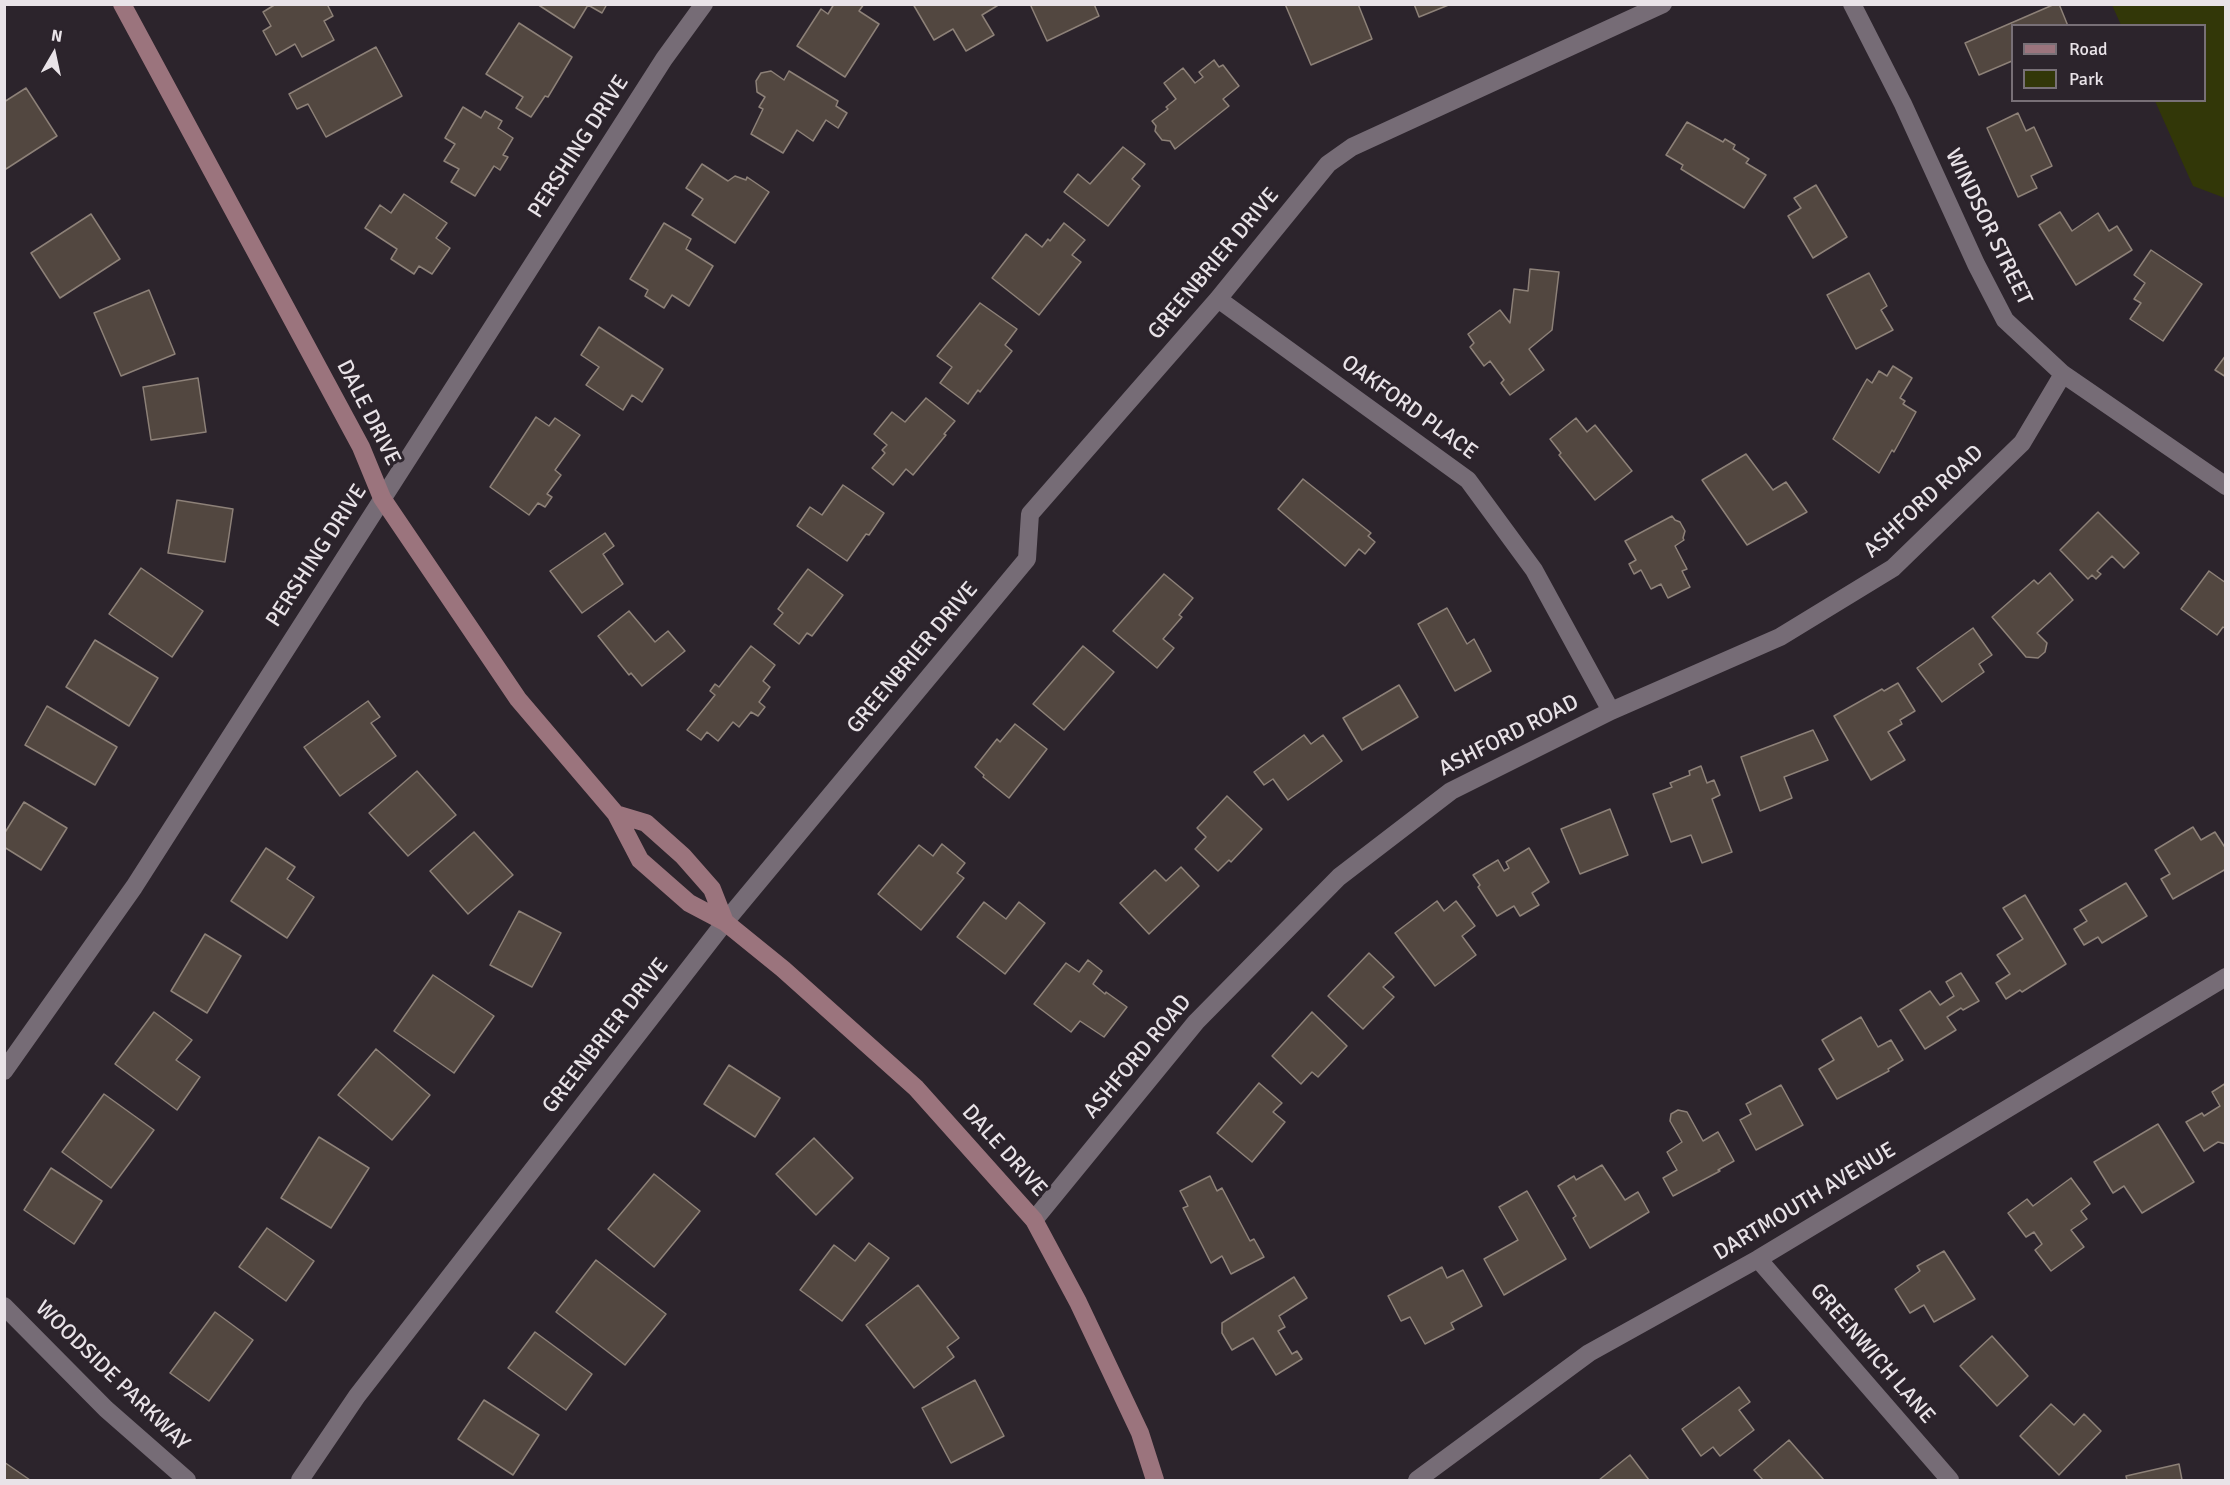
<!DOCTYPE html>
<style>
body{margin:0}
#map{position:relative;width:2230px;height:1485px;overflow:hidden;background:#2c242c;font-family:Signika,sans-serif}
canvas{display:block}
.frame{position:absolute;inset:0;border:6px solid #e9e3e8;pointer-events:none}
.legend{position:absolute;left:2011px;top:24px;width:195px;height:78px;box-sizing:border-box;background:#2c242c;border:2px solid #787077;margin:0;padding:8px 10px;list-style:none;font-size:18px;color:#e9e3e8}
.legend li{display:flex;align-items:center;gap:12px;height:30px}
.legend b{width:30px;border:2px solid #787077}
.north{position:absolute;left:24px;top:24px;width:60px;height:60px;-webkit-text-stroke:4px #2c242c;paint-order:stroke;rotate:9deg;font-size:16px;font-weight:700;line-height:24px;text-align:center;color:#e9e3e8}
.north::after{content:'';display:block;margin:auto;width:21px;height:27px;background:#e9e3e8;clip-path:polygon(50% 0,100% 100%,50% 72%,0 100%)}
</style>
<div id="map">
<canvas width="2230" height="1485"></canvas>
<div class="frame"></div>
<ul class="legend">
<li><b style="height:8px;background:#9b747d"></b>Road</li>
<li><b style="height:16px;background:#323708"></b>Park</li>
</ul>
<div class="north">N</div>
</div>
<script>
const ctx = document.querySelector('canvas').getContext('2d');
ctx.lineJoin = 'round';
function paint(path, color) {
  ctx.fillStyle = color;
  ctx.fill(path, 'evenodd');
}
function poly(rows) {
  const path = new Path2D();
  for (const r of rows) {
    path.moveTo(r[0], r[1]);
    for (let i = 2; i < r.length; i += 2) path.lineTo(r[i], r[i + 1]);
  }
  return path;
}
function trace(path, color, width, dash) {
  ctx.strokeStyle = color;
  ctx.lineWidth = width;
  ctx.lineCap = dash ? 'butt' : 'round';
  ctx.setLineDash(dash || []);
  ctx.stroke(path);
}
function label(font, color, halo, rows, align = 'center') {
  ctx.font = font + ' Signika,sans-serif';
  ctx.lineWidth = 6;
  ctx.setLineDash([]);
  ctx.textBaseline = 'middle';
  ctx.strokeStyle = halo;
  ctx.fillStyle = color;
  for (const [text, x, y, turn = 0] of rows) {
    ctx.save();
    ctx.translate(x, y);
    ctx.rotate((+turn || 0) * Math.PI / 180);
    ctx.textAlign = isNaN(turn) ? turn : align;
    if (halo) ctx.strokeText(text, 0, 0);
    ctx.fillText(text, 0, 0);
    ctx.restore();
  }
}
const green = poly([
 [2112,5,2225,5,2225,198,2193,186,2155,101,2204,100,2204,26,2121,25]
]);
const building = poly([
 [276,4,327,4,333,16,324,21,334,40,302,57,295,44,276,55,263,31,271,26,263,12,276,4],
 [537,4,607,4,602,13,588,5,574,28,537,4],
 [834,4,864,4,859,11,879,24,845,77,797,46,821,9,828,14,834,4],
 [913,4,1000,4,982,15,994,35,966,51,953,29,934,40,913,4],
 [1030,4,1094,4,1099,16,1047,41,1030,4],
 [1285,4,1358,4,1372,39,1311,65,1285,4],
 [1414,4,1451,4,1419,17,1414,4],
 [2055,4,2059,4,2068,26,2012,26,2012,61,1979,75,1965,43,2055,4],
 [519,23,572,57,548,97,545,96,531,117,516,108,523,97,486,74,519,23],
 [376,47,402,96,326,137,308,104,297,109,289,94,376,47],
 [1214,60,1219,67,1223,65,1239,86,1223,99,1229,106,1175,149,1170,141,1162,140,1155,131,1156,126,1152,121,1168,109,1166,107,1176,99,1164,83,1183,68,1195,83,1203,77,1199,72,1214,60],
 [771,71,784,80,789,71,838,101,836,106,847,113,838,128,826,120,813,141,797,130,783,153,751,134,763,109,759,107,765,97,757,92,756,81,761,73,771,71],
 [26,88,57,136,6,169,4,166,4,102,26,88],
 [463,107,481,118,485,111,502,121,498,128,513,138,503,155,508,157,500,170,494,166,475,196,451,182,459,169,444,161,455,144,445,138,463,107],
 [2018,113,2026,131,2034,127,2052,166,2031,176,2037,188,2018,197,1987,128,2018,113],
 [1687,122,1723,142,1725,139,1735,145,1733,149,1749,159,1746,163,1766,175,1744,208,1681,169,1683,165,1666,155,1687,122],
 [1123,147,1145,164,1132,179,1140,186,1108,226,1064,192,1078,174,1090,184,1123,147],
 [702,164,728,181,735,176,746,180,747,177,769,192,735,243,692,215,703,199,686,188,702,164],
 [1816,185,1847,237,1813,258,1788,216,1801,208,1794,198,1816,185],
 [404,194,447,223,436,238,450,248,432,274,419,266,414,274,391,259,397,249,365,228,380,205,391,213,404,194],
 [2060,212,2072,231,2098,213,2109,231,2117,226,2132,250,2076,285,2039,225,2060,212],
 [91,214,120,259,60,298,31,253,91,214],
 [664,223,691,239,686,249,713,266,689,306,672,295,664,308,645,296,648,290,630,279,664,223],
 [1064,223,1085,240,1072,255,1081,262,1039,315,992,278,1026,234,1042,247,1048,239,1050,241,1064,223],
 [2151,250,2202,284,2163,341,2130,319,2141,303,2134,299,2145,283,2134,275,2151,250],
 [1530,269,1559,272,1552,330,1529,349,1544,370,1510,395,1501,383,1504,380,1490,361,1484,366,1470,347,1474,343,1468,334,1500,310,1510,323,1514,289,1528,291,1530,269],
 [1869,273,1887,306,1881,310,1893,330,1856,349,1827,295,1869,273],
 [149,290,175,354,121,376,94,313,149,290],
 [980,303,1017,329,1005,345,1012,351,980,392,978,390,968,404,940,383,952,367,937,356,980,303],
 [599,327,663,369,642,402,632,395,623,410,586,385,599,367,581,355,599,327],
 [2226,355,2226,377,2215,370,2226,355],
 [1893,366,1912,378,1900,398,1905,401,1903,404,1916,412,1894,452,1892,450,1879,473,1833,439,1867,379,1872,383,1879,371,1887,376,1893,366],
 [198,378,206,432,151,440,143,387,198,378],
 [926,398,955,421,944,434,946,435,913,475,906,469,893,485,872,468,885,453,882,450,887,445,874,434,892,412,905,422,926,398],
 [536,417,549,426,555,418,580,435,555,470,561,475,547,494,552,497,545,507,538,503,529,515,490,487,536,417],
 [1576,418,1587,432,1595,425,1632,471,1595,500,1559,455,1561,453,1550,439,1576,418],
 [1746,454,1773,490,1786,482,1807,512,1747,545,1702,480,1746,454],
 [1303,479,1371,533,1368,536,1375,542,1365,554,1359,549,1345,566,1278,509,1303,479],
 [843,485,884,513,869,535,866,534,847,561,797,526,810,507,822,515,843,485],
 [177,500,233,509,225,562,168,553,177,500],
 [2098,512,2139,553,2124,568,2112,556,2097,571,2101,574,2096,579,2092,575,2088,579,2060,550,2098,512],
 [1672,516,1675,520,1680,522,1685,531,1683,538,1684,540,1675,546,1687,569,1682,571,1690,587,1668,598,1661,584,1651,589,1641,570,1634,574,1629,564,1636,560,1625,541,1672,516],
 [605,533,614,546,603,554,623,584,582,613,550,571,605,533],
 [141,568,203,611,172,657,109,614,141,568],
 [808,569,843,595,812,636,807,633,799,644,774,624,783,613,778,609,808,569],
 [2209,571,2226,583,2226,629,2223,627,2217,635,2181,609,2209,571],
 [2050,573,2073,600,2037,633,2047,643,2045,652,2038,658,2026,657,1992,617,2034,580,2038,584,2050,573],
 [1164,574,1193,598,1179,615,1182,617,1163,639,1174,648,1157,668,1113,631,1164,574],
 [1447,608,1467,644,1474,639,1491,671,1455,691,1418,624,1447,608],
 [629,611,655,642,668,631,685,651,642,686,631,673,629,675,598,636,629,611],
 [1973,628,1992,655,1979,664,1984,672,1942,702,1917,668,1973,628],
 [95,640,158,678,129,726,66,687,95,640],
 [751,646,775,665,763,681,770,687,759,702,765,707,758,716,751,712,739,727,733,722,718,741,707,732,701,740,687,730,715,695,710,691,715,684,719,687,751,646],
 [1083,646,1114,672,1064,730,1033,704,1083,646],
 [1898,683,1915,711,1900,720,1902,724,1888,732,1905,760,1871,780,1834,716,1882,689,1884,691,1898,683],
 [1399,685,1418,717,1362,750,1343,718,1399,685],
 [368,701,380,717,371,723,396,756,340,796,304,747,368,701],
 [47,706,117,747,95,785,25,745,47,706],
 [1015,724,1047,749,1009,798,983,777,984,775,975,767,997,739,1000,742,1015,724],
 [1813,730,1828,760,1784,777,1792,798,1760,811,1741,757,1813,730],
 [1304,735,1311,744,1323,735,1342,761,1288,800,1273,779,1264,785,1254,772,1304,735],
 [1701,766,1707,783,1714,780,1720,795,1712,799,1732,852,1702,863,1691,835,1671,842,1653,794,1672,787,1670,783,1690,775,1689,771,1701,766],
 [417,771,456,815,408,856,369,813,417,771],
 [1227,796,1262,829,1231,862,1229,860,1218,871,1195,849,1206,837,1197,828,1227,796],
 [24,802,67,828,41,870,4,847,4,834,24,802],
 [1610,809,1628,855,1580,874,1561,829,1610,809],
 [2193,827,2201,840,2215,832,2226,849,2226,869,2173,899,2161,879,2170,874,2155,850,2193,827],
 [474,832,513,875,468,914,430,871,474,832],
 [942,844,965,863,957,873,964,878,921,930,878,894,919,845,933,856,942,844],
 [266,848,295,867,287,879,314,897,287,938,231,901,266,848],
 [1529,848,1549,882,1532,893,1539,905,1520,916,1514,906,1497,916,1478,887,1480,885,1473,875,1498,860,1504,871,1509,868,1506,862,1529,848],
 [1181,867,1199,886,1149,934,1120,903,1155,870,1166,881,1181,867],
 [2126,883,2147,916,2102,943,2098,937,2084,945,2074,929,2087,921,2080,910,2126,883],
 [2025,895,2066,964,2022,992,2020,990,2006,999,1996,983,2010,974,1997,955,2023,939,2003,908,2025,895],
 [1437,901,1444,911,1456,901,1475,926,1462,936,1476,955,1435,986,1395,933,1437,901],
 [984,902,1006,919,1019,902,1045,923,1005,974,957,937,984,902],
 [519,911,561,933,532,987,490,965,519,911],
 [205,934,241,956,207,1013,171,991,205,934],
 [1369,953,1394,977,1383,987,1394,997,1363,1029,1328,996,1369,953],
 [1088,960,1102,971,1093,984,1105,994,1106,992,1127,1007,1104,1037,1080,1021,1071,1032,1034,1004,1066,963,1079,972,1088,960],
 [1961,973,1979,1001,1963,1010,1961,1008,1947,1017,1956,1030,1925,1049,1900,1010,1930,991,1940,1005,1954,996,1946,982,1961,973],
 [433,975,494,1016,454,1073,394,1031,433,975],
 [154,1012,192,1040,176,1060,200,1077,177,1110,115,1064,154,1012],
 [1312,1012,1347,1046,1318,1077,1312,1072,1301,1084,1272,1056,1312,1012],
 [1861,1017,1878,1047,1891,1040,1903,1060,1888,1069,1889,1071,1837,1099,1819,1069,1834,1060,1822,1040,1861,1017],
 [376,1049,430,1095,392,1140,338,1095,376,1049],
 [729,1065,780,1098,755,1137,704,1104,729,1065],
 [1259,1083,1282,1103,1273,1112,1285,1122,1252,1162,1217,1133,1259,1083],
 [2226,1083,2226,1144,2218,1142,2204,1151,2186,1122,2202,1113,2204,1116,2220,1106,2212,1092,2226,1083],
 [1781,1085,1803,1125,1756,1150,1740,1120,1751,1114,1746,1104,1781,1085],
 [104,1094,154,1130,111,1188,62,1152,104,1094],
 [1678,1110,1687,1112,1703,1141,1718,1132,1734,1161,1718,1170,1720,1171,1673,1196,1663,1178,1677,1170,1667,1152,1682,1142,1670,1121,1671,1114,1678,1110],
 [2158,1124,2194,1182,2142,1213,2124,1186,2113,1193,2094,1162,2158,1124],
 [319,1137,369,1168,331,1228,281,1198,319,1137],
 [814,1138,853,1178,816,1215,776,1174,814,1138],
 [1602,1165,1625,1200,1638,1192,1649,1212,1590,1248,1573,1218,1576,1216,1558,1186,1574,1176,1576,1180,1602,1165],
 [51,1168,102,1201,74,1244,24,1210,51,1168],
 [654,1174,700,1211,654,1267,608,1229,654,1174],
 [1210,1176,1217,1191,1222,1188,1250,1241,1254,1239,1264,1257,1231,1274,1222,1256,1211,1263,1183,1208,1188,1206,1180,1191,1210,1176],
 [2071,1178,2090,1204,2081,1211,2087,1219,2071,1230,2084,1247,2051,1271,2035,1250,2042,1244,2034,1232,2026,1237,2008,1213,2027,1199,2033,1206,2071,1178],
 [1527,1191,1566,1259,1504,1295,1484,1259,1518,1240,1499,1207,1527,1191],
 [267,1228,314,1261,286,1301,239,1267,267,1228],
 [869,1243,889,1258,842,1321,800,1290,834,1245,855,1261,869,1243],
 [1944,1251,1975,1299,1934,1322,1924,1305,1910,1313,1895,1289,1920,1271,1917,1266,1944,1251],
 [596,1260,666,1314,625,1365,556,1312,596,1260],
 [1442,1267,1447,1278,1463,1270,1482,1306,1451,1323,1454,1329,1425,1344,1410,1317,1401,1321,1388,1296,1442,1267],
 [1294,1277,1307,1298,1279,1316,1285,1327,1278,1331,1292,1354,1297,1351,1302,1359,1276,1375,1253,1338,1232,1350,1222,1333,1222,1323,1294,1277],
 [918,1285,959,1338,947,1347,954,1357,914,1388,866,1325,918,1285],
 [215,1312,253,1340,209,1401,170,1373,215,1312],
 [535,1332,592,1374,566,1410,508,1368,535,1332],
 [1992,1336,2028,1376,1997,1406,1960,1366,1992,1336],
 [975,1380,1004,1436,951,1463,922,1408,975,1380],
 [1739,1387,1750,1402,1739,1410,1754,1430,1720,1456,1713,1447,1701,1456,1682,1429,1739,1387],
 [484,1400,539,1435,513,1475,458,1439,484,1400],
 [2051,1404,2074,1425,2084,1414,2101,1431,2059,1475,2020,1436,2051,1404],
 [1789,1440,1824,1480,1763,1480,1754,1470,1789,1440],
 [1630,1455,1649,1480,1599,1480,1630,1455],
 [4,1462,30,1480,4,1480,4,1462],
 [2179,1464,2182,1480,2127,1480,2126,1476,2179,1464]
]);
const street = poly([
 [1852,4,1903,104,1976,264,2005,320,2063,374,2226,486],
 [1218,299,1468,480,1534,570,1611,711],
 [4,1071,134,887,664,59,704,4],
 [1034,1220,1196,1022,1339,877,1451,791,1611,711,1780,637,1893,568,2022,443,2063,374],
 [1758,1259,1950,1480],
 [4,1306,106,1409,187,1480],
 [300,1480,357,1396,725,922,1027,559,1030,514,1218,299,1328,164,1352,147,1663,4],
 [1417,1480,1589,1353,1758,1259,2226,977]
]);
const secondary = poly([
 [122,4,361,447,382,498,518,699,616,814,640,860,689,903,725,922,783,969,916,1088,1034,1220,1078,1302,1140,1433,1155,1480],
 [616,814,646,823,683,856,712,889,725,922]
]);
const streetNames = [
 ["PERSHING DRIVE",579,147,-57],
 ["WINDSOR STREET",1988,227,64],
 ["GREENBRIER DRIVE",1214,264,-50],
 ["OAKFORD PLACE",1409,408,36],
 ["DALE DRIVE",368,413,63],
 ["ASHFORD ROAD",1924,502,-43],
 ["PERSHING DRIVE",317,556,-57],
 ["GREENBRIER DRIVE",913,658,-50],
 ["ASHFORD ROAD",1509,736,-27],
 ["GREENBRIER DRIVE",606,1036,-52],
 ["ASHFORD ROAD",1138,1057,-50],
 ["DALE DRIVE",1004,1151,48],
 ["DARTMOUTH AVENUE",1805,1202,-31],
 ["GREENWICH LANE",1872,1354,49],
 ["WOODSIDE PARKWAY",112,1376,44]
];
paint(green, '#323708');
paint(building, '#524740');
trace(building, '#8d8178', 1.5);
trace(street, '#766c76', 18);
trace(secondary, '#9b747d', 18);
label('22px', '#e9e3e8', '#2c242c', streetNames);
</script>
